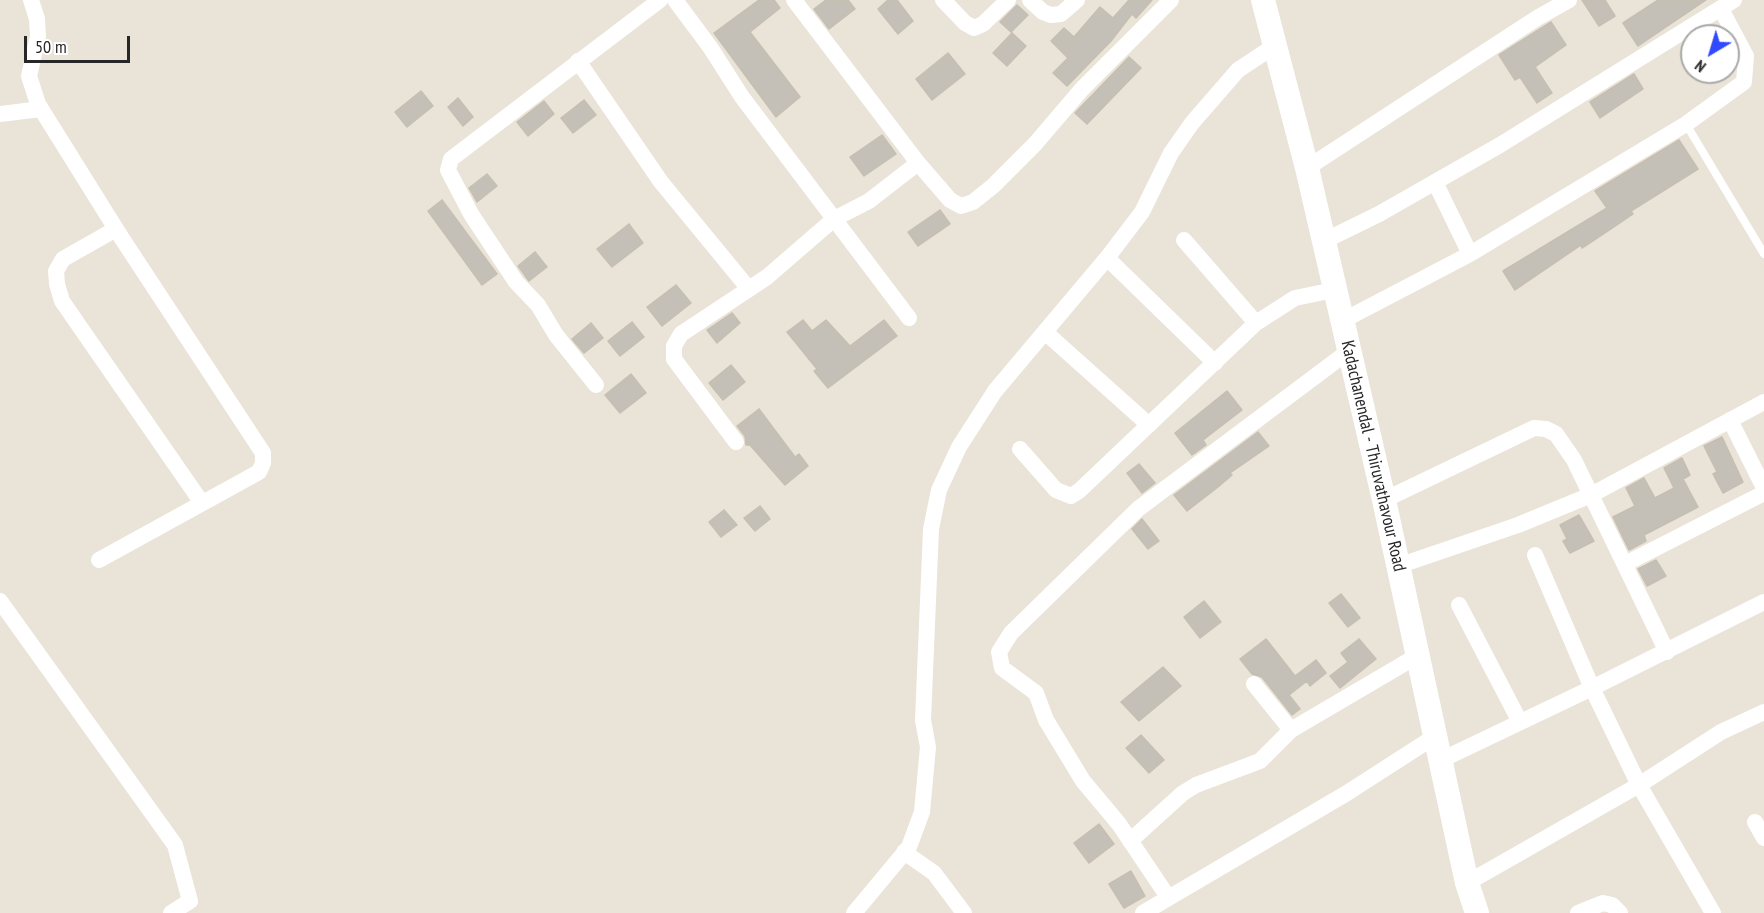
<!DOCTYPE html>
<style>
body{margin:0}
#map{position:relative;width:1764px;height:913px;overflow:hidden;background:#eae3d7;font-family:"PT Sans Narrow",sans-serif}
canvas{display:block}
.north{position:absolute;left:1680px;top:24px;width:60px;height:60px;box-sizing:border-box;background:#fff;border:2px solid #a9a9a9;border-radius:50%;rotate:218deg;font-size:16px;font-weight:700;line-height:24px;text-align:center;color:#272727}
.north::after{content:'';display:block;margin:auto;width:21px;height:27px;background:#314afd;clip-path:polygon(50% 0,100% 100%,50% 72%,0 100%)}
.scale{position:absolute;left:24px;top:36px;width:106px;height:27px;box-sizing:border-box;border:3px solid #272727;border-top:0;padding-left:8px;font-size:18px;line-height:21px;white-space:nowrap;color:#272727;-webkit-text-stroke:4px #fff;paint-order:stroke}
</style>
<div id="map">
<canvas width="1764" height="913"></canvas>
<div class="north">N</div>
<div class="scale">50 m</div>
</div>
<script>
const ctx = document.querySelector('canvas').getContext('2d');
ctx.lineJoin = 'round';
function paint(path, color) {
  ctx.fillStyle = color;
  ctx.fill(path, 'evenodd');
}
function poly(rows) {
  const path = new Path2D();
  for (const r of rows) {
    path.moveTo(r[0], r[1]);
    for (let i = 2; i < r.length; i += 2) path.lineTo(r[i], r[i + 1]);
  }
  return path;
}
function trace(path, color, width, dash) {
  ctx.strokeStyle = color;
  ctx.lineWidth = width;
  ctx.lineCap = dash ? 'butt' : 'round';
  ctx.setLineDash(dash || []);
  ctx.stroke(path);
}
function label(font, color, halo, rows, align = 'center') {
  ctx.font = font + ' "PT Sans Narrow",sans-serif';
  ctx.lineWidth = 4.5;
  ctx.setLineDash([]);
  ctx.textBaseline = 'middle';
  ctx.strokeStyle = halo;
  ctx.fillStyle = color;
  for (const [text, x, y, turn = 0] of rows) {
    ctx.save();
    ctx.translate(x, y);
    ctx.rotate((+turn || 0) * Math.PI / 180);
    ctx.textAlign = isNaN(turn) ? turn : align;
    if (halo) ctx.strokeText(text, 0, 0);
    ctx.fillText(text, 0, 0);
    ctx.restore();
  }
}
const building = poly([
 [759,0,774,0,780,8,750,32,800,97,776,117,714,33,759,0],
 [826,0,848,0,855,9,829,29,814,9,826,0],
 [888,0,897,0,913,21,898,34,878,9,888,0],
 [1129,0,1152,0,1136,18,1132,14,1111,41,1067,86,1053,73,1068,58,1051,41,1064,28,1074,37,1100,7,1113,18,1129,0],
 [1582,0,1605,0,1615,16,1599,26,1582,0],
 [1658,0,1706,0,1638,46,1623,23,1658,0],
 [1017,5,1028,15,1011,32,1000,22,1017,5],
 [1551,22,1566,45,1535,67,1552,93,1537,103,1520,77,1515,80,1499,55,1551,22],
 [1012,33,1026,46,1007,66,993,53,1012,33],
 [948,53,965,74,932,100,916,79,948,53],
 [1129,57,1141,68,1087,124,1075,113,1129,57],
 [1634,74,1643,89,1600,118,1590,102,1634,74],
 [421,91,433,106,407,127,395,112,421,91],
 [458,98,473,117,463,126,448,107,458,98],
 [584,100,596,115,573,133,561,118,584,100],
 [544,101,554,114,528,136,517,122,544,101],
 [882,135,896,154,864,176,850,157,882,135],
 [1679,140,1698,169,1631,211,1633,214,1605,233,1582,248,1581,245,1515,290,1503,271,1607,208,1595,191,1679,140],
 [487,174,497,186,477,202,469,188,487,174],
 [442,200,497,274,482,285,428,211,442,200],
 [940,210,950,224,918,246,908,232,940,210],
 [629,224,643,243,612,267,597,249,629,224],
 [535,252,547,267,529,281,518,266,535,252],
 [676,285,691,303,662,326,647,307,676,285],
 [732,313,740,323,717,343,707,330,732,313],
 [803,320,812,331,826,320,850,346,884,320,897,336,828,388,814,371,817,369,787,332,803,320],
 [632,322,644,337,620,356,608,341,632,322],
 [591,323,603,338,584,353,572,339,591,323],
 [731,365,745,382,723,400,709,383,731,365],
 [631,374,646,393,620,413,605,395,631,374],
 [1227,391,1242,410,1203,440,1206,445,1192,455,1175,433,1227,391],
 [759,409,795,457,799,454,808,466,785,485,750,445,746,445,745,436,737,426,759,409],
 [1258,432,1269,446,1230,473,1232,475,1218,487,1187,511,1174,495,1258,432],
 [1722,437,1743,482,1723,493,1713,474,1717,472,1704,446,1722,437],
 [1682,458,1690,475,1683,479,1698,507,1644,535,1646,541,1629,550,1613,517,1635,506,1626,488,1644,478,1655,498,1674,488,1664,468,1682,458],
 [1139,464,1155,483,1142,493,1127,473,1139,464],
 [760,506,770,519,755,531,744,518,760,506],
 [724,510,737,525,721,537,709,522,724,510],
 [1579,515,1594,541,1570,553,1563,541,1567,539,1560,525,1579,515],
 [1142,519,1159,541,1148,549,1132,529,1142,519],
 [1656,560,1666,576,1647,586,1638,569,1656,560],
 [1341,594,1360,618,1348,627,1329,603,1341,594],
 [1204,601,1221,622,1200,638,1184,617,1204,601],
 [1266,639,1295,676,1316,660,1326,673,1310,686,1307,681,1289,695,1300,709,1292,715,1262,677,1252,674,1240,659,1266,639],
 [1359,639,1376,659,1340,688,1330,676,1348,662,1341,653,1359,639],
 [1163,667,1181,686,1139,721,1121,702,1163,667],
 [1141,735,1164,760,1149,773,1126,748,1141,735],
 [1099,824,1114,844,1089,863,1074,843,1099,824],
 [1131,871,1145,896,1124,908,1109,884,1131,871]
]);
const lane = poly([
 [1686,124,1764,254]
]);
const street = poly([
 [31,0,37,19,38,36,29,76,38,104,121,237,263,453,263,463,259,472,99,560],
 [675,0,710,47,742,97,909,318],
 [794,0,918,163,950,200,961,206,973,202,993,186,1035,144,1082,89,1171,0],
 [943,0,965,23,974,28,983,24,1008,0],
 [1030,0,1043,12,1051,15,1061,14,1077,0],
 [578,61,661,182,749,289,767,277,834,219,869,201,918,163],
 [0,114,41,109],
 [1307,168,1537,18,1569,0],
 [1435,182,1470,254,1686,124,1744,82,1746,56,1721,9],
 [116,229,63,259,56,271,57,284,62,301,202,503],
 [1184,240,1256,323],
 [1324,241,1379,214,1500,145,1734,0],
 [1107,258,1215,363],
 [1342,321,1470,254],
 [1045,332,1149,425],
 [596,385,556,335,538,305,516,282,471,214,448,170,451,159,660,0],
 [1730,420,1764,488],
 [736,442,674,359,674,346,681,334,749,289],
 [1020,449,1056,490,1071,496,1079,491,1256,323,1295,298,1334,290],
 [1384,500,1534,428,1546,429,1556,434,1574,460,1667,652],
 [1535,555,1592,688,1639,785,1713,913],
 [1625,564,1764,493],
 [1398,566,1518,525,1591,495,1764,402],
 [0,601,175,845,190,901,171,913],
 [1459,605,1520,722],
 [1254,684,1291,730],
 [1441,760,1592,688,1764,602],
 [1755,822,1764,838],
 [1130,841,1183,793,1196,785,1260,761,1291,730,1417,656],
 [904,852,934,873,964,913],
 [1467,883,1639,785,1721,732,1764,712],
 [1168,897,1119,824,1083,781,1046,720,1036,693,1002,668,999,652,1011,633,1138,509,1349,351],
 [854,913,909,847,922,812,928,747,923,720,931,529,939,490,959,447,995,391,1107,258,1142,212,1171,153,1192,123,1238,70,1276,45],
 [1143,913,1347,793,1434,737],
 [1578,913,1603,903,1612,905,1620,913]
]);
const secondary = poly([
 [1263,0,1307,168,1384,500,1467,883,1477,913]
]);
const streetNames = [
 ["Kadachanendal - Thiruvathavour Road",1373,456,77]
];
paint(building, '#c5c0b7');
trace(building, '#c5bfb1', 1.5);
trace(lane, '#fff', 8);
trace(street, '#fff', 16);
trace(secondary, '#fff', 24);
label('18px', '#272727', '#fff', streetNames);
</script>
